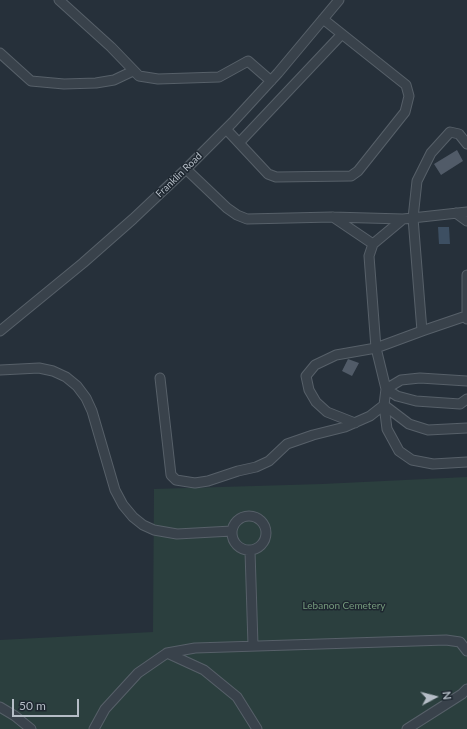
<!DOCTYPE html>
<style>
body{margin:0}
#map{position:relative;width:467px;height:729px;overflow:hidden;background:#26303a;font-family:Lato,sans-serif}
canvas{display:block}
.north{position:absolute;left:415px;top:677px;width:40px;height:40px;-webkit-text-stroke:3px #1e2730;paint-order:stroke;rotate:83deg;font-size:11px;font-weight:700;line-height:16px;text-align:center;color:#b5bdc6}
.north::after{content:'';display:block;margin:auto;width:14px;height:18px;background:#b5bdc6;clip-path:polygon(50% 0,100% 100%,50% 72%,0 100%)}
.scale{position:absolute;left:12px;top:699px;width:67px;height:18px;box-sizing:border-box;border:2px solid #b5bdc6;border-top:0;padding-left:5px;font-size:12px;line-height:14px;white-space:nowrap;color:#b5bdc6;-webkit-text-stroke:3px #1e2730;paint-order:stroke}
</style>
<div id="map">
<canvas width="467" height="729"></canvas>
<div class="north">N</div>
<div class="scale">50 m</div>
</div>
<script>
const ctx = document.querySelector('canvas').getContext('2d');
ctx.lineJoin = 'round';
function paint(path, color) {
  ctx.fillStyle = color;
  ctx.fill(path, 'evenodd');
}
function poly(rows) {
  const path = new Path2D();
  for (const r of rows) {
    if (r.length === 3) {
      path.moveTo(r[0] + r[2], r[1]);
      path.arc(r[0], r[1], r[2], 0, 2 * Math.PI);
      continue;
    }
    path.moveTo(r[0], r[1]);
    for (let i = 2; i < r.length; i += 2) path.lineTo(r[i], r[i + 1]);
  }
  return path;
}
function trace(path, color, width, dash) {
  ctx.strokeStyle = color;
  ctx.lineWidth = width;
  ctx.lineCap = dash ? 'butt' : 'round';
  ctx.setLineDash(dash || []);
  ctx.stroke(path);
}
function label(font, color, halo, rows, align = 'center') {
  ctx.font = font + ' Lato,sans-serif';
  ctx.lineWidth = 3;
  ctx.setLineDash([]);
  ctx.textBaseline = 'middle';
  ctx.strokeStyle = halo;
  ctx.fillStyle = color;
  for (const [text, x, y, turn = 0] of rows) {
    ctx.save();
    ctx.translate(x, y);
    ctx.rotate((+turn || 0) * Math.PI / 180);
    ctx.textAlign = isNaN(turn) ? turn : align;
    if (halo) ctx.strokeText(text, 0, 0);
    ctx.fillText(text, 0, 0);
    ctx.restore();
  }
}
const green = poly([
 [467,477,467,729,0,729,0,640,153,632,154,489,322,484]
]);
const water = poly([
 [438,227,449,227,450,244,439,244]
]);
const building = poly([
 [457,150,463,161,441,175,434,164],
 [348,359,359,363,352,376,342,371]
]);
const minor = poly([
 [59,0,111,47,139,76,158,79,219,77,248,61,271,81],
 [0,53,31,81,64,84,96,83,114,80,133,71],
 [226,129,268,174,276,177,351,176,358,171,405,112,409,96,406,85,323,19],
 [239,143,342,34],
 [186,169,227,208,237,215,247,219,332,217,403,219,467,212],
 [456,213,467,221],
 [333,217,373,244],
 [403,219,373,244,369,256,376,348,386,389,397,396,416,401,460,404,467,399],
 [467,275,467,319],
 [0,331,83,263,133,219,186,169,233,122,278,73,339,0],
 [422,331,413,218,417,181,431,153,450,132,459,134,467,144],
 [0,370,39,368,53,371,66,377,77,386,86,398,92,411,115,490,123,505,133,517,143,525,154,530,177,534,232,531],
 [160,378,171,475,176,480,195,483,208,481,238,471,256,467,269,461,287,444,313,435,345,427,370,416,384,405,386,389,401,380,420,378,467,381],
 [384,405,387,429,399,451,412,460,433,464,467,462],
 [384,405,409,424,428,430,467,428],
 [355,423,327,412,316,402,309,390,306,376,315,365,336,355,376,348,422,331,463,317],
 [249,533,17],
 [250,551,253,645],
 [167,653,204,670,237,697,257,729],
 [0,707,15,716,31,729],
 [94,729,105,709,138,673,167,653,195,648,446,640,460,642,467,651],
 [407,729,462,694,467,689]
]);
const streetNames = [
 ["Franklin Road",179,175,-44]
];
const parkNames = [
 ["Lebanon Cemetery",344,606]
];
paint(green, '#2b3f3e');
paint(water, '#3d4f62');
paint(building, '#515b68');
trace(minor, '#576069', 11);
trace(minor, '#39424b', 9);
label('10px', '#b5bdc6', '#1e2730', streetNames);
label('10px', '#759a7c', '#1e2730', parkNames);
</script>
